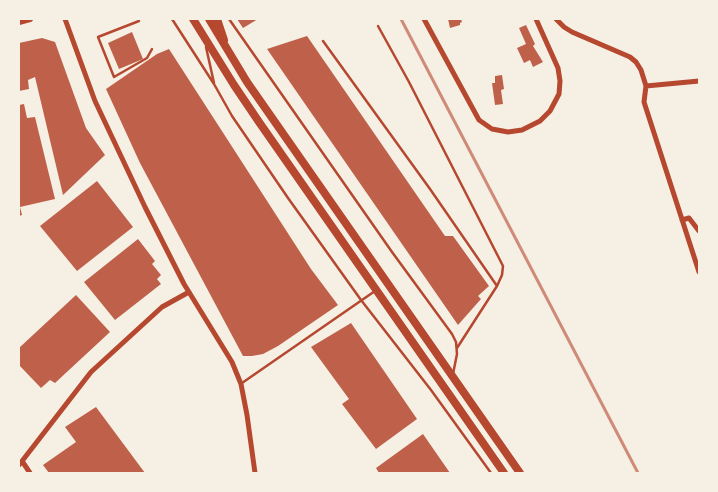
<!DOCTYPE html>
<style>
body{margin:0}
#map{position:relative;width:718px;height:492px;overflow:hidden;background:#f6efe4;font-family:"Public Sans",sans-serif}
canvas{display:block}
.frame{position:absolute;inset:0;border:20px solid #f6efe4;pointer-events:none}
</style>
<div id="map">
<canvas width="718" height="492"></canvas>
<div class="frame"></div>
</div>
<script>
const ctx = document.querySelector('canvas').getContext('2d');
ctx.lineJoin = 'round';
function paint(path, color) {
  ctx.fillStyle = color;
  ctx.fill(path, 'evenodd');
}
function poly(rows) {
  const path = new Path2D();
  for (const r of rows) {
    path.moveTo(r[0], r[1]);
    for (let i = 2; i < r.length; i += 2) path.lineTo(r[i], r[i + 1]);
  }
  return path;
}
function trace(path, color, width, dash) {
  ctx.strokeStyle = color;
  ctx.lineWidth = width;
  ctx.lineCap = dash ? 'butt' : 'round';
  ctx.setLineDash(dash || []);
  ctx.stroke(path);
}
const building = poly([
 [237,19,258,19,243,28],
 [448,19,461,19,462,22,460,23,460,25,450,28],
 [526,25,535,44,533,46,543,62,533,67,530,60,524,63,517,48,526,44,519,28],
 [132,32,143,59,119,69,108,43],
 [307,36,445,236,453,236,489,286,478,296,481,299,458,325,267,49],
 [42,38,55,42,86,128,105,155,63,195,35,77,28,80,29,89,19,91,19,43],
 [169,49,311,269,338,305,278,346,263,354,252,356,243,356,140,163,106,89,157,54],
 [502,75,504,89,501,90,503,104,495,105,492,83,495,83,495,76],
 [24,104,27,118,35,117,55,199,20,207,22,215,19,216,19,105],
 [97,181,133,227,77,271,40,226],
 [138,239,155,261,152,264,161,275,157,279,161,284,115,320,84,282],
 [76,295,110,332,55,383,50,380,41,388,19,365,19,348],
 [351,323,417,419,376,449,342,404,349,399,311,347],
 [96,407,145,473,49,473,43,465,76,442,65,427],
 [423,434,450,473,379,473,376,468]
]);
const service = poly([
 [172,19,214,84,232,116,288,198,361,300,431,390,491,473],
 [229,19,392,252,452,334,456,342,457,354,453,374],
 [139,21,98,37,114,77,147,58,152,49],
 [378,26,409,82,503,266,502,275,497,286,457,348],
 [323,41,430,189,497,286],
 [206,47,214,83],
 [242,383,375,291]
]);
const minor = poly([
 [65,19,95,101,145,207,184,284,232,362,241,384,247,415,255,473],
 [424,19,479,120,492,129,508,132,522,130,540,121,550,111,559,94,560,81,558,68,536,19],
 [556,19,564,27,572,32,630,57,636,62,641,70,646,86,644,102,699,272],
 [646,86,699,81],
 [682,220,689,218,699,231],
 [22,461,30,473],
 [19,465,91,372,162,307,189,292]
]);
const tertiary = poly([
 [19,22,30,19]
]);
const primary = poly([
 [193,19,234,85,259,122,504,473],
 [209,19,247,82,520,473],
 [217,19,224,40]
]);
const rail = poly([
 [401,19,638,473]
]);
paint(building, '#bf614a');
trace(service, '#b5482f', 2.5);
trace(minor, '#b5482f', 5);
trace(tertiary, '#b5482f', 6);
trace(primary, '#b5482f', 8);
trace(rail, '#cf8b77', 3);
</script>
